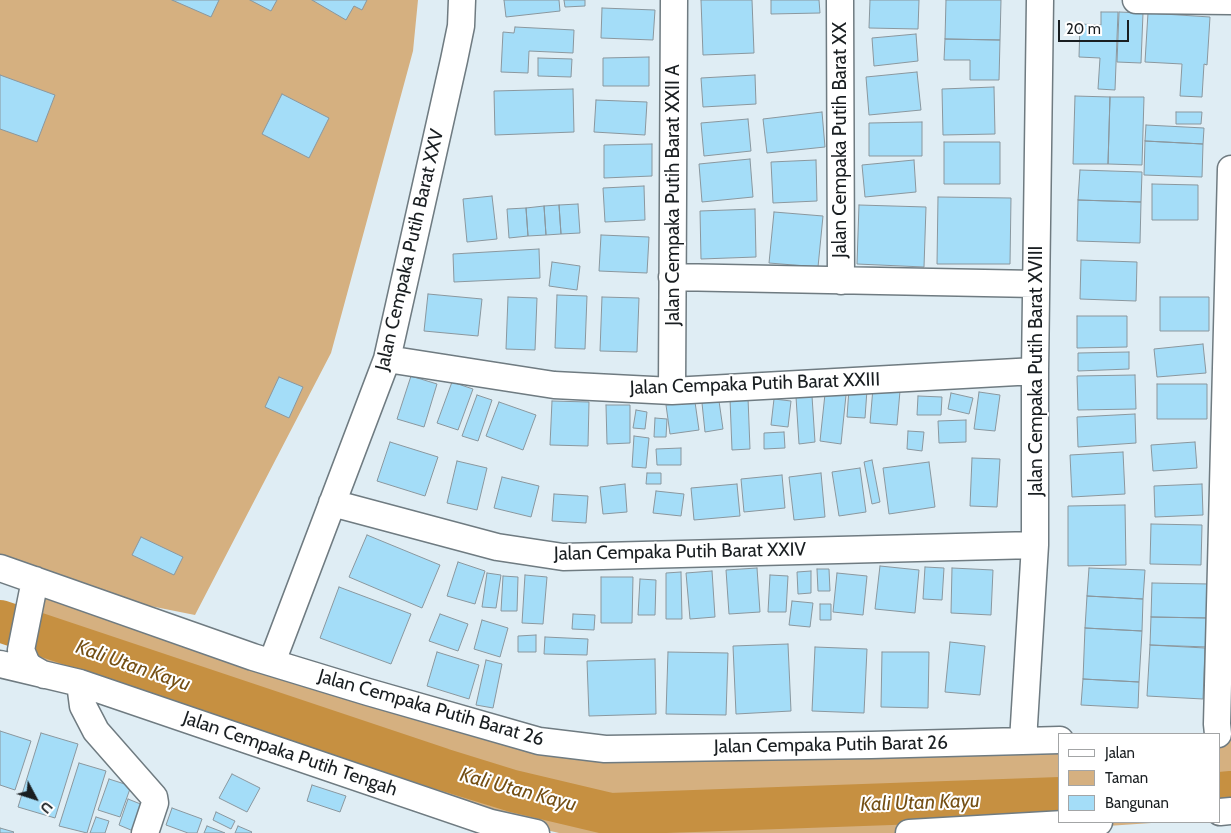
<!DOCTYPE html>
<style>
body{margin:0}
#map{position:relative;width:1231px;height:833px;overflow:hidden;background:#dfedf4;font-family:Cabin,sans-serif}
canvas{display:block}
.legend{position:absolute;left:1058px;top:733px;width:162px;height:90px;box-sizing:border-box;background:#fff;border:1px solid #a3a5a6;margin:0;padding:6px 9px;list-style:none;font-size:15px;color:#191e21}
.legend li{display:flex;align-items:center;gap:10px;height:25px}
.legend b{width:25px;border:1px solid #a3a5a6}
.north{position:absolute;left:10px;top:773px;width:50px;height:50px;-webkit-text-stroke:4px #fff;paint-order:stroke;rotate:130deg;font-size:14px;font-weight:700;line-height:20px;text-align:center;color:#191e21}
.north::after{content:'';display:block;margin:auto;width:18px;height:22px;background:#191e21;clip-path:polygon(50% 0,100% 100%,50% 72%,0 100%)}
.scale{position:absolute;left:1058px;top:20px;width:71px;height:22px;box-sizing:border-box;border:2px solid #191e21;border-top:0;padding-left:6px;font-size:15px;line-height:18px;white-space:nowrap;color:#191e21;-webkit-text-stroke:4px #fff;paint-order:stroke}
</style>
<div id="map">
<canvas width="1231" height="833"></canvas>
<ul class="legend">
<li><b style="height:6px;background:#fff"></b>Jalan</li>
<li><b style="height:14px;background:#d5b080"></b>Taman</li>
<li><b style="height:14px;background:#a4ddf8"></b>Bangunan</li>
</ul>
<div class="north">U</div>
<div class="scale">20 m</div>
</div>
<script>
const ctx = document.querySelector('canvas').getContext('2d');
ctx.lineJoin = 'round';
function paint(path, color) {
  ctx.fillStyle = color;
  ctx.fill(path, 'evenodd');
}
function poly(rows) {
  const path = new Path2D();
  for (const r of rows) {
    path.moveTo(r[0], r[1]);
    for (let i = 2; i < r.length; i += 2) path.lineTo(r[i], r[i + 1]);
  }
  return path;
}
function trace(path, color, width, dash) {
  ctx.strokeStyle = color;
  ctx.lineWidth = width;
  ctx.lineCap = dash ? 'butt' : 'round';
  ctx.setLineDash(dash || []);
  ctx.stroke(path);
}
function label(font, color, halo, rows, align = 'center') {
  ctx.font = font + ' Cabin,sans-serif';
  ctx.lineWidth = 4;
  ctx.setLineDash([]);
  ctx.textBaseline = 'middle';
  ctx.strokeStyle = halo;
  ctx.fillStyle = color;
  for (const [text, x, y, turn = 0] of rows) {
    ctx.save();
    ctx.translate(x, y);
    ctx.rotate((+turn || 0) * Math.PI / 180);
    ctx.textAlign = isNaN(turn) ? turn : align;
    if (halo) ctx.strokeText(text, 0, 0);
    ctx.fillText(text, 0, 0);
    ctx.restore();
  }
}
const green = poly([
 [0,0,418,0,413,51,331,353,195,615,140,604,0,564],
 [35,583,539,741,1060,740,1060,822,1166,822,1034,831,977,833,559,833,496,818,26,662],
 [1231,733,1231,817,1220,818,1220,734,1202,734]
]);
const river = poly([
 [0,621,442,769,513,791,610,814,1060,798],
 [1220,793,1231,792]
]);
const building = poly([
 [172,0,219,0,211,17,172,0],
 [250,0,277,0,271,11,250,0],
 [312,0,367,0,362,10,354,6,346,20,312,0],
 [504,0,559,0,560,11,506,17,504,0],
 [564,0,585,0,585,6,565,7,564,0],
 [701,0,752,0,754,53,703,55,701,0],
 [771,0,819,0,820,13,771,14,771,0],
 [870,0,919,0,918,29,869,28,870,0],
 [946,0,1001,0,1000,40,945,39,946,0],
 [602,8,655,10,653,40,601,38,602,8],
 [1101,12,1118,12,1115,90,1098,89,1100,58,1079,57,1080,24,1101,25,1101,12],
 [1119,12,1143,13,1141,63,1117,62,1119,12],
 [1148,13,1210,17,1207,65,1204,64,1202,97,1180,96,1182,64,1145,62,1148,13],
 [515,27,574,30,573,53,529,51,528,73,501,72,503,32,514,33,515,27],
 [916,34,918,61,874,66,872,38,916,34],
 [945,39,1000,40,999,80,970,80,970,60,944,60,945,39],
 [649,57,649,86,603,86,603,58,649,57],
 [538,58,572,59,571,77,538,76,538,58],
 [917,72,921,110,869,115,866,77,917,72],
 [0,75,55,95,37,142,0,129,0,75],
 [755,75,756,104,703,107,701,78,755,75],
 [994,87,995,134,943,135,942,89,994,87],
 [573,89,574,132,495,135,494,91,573,89],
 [282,94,329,118,309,158,262,134,282,94],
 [1075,96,1110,97,1108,164,1073,164,1075,96],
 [1110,97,1144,97,1142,165,1108,164,1110,97],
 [596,100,647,102,645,135,594,132,596,100],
 [822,112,825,147,767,153,763,119,822,112],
 [1176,112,1202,112,1201,124,1176,124,1176,112],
 [748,119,751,151,704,156,701,123,748,119],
 [922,122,922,156,869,156,869,123,922,122],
 [1146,125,1204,128,1203,144,1145,141,1146,125],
 [1145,141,1203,144,1202,177,1144,175,1145,141],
 [944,142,1000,142,1000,184,944,184,944,142],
 [652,144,652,176,604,178,604,145,652,144],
 [750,159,753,197,702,202,699,164,750,159],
 [816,160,817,201,773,203,771,162,816,160],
 [914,160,916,192,865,197,862,165,914,160],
 [1080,170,1142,172,1141,202,1078,200,1080,170],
 [1152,184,1198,185,1198,220,1152,220,1152,184],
 [644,186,645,220,605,222,603,188,644,186],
 [492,196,497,239,467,242,463,199,492,196],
 [938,197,1011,198,1010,264,937,264,938,197],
 [1078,200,1141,202,1140,243,1077,241,1078,200],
 [578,204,580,233,561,234,559,205,578,204],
 [559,205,561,234,546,235,544,206,559,205],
 [859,205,926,207,924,267,857,264,859,205],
 [544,206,546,235,528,236,526,208,544,206],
 [526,208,528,236,509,238,507,209,526,208],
 [755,209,756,257,701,259,700,211,755,209],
 [774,212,823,216,818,267,769,263,774,212],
 [601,235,649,237,647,273,599,271,601,235],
 [539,249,540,278,454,282,453,254,539,249],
 [1081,260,1137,262,1136,301,1080,299,1081,260],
 [552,262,580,266,577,290,549,286,552,262],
 [428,294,482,299,478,336,424,331,428,294],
 [557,295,587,296,585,349,555,348,557,295],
 [508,297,537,298,535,350,506,349,508,297],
 [602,297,639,298,637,352,600,351,602,297],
 [1160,297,1209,297,1209,331,1160,331,1160,297],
 [1077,316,1127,316,1127,347,1077,348,1077,316],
 [1203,344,1206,373,1157,377,1154,349,1203,344],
 [1129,352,1129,369,1078,371,1078,353,1129,352],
 [1135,375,1136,409,1078,410,1077,376,1135,375],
 [411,376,437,384,424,427,397,419,411,376],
 [279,377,303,387,289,418,265,407,279,377],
 [452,382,473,389,458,430,437,423,452,382],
 [1157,384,1207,384,1207,419,1157,419,1157,384],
 [873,388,900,391,897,425,870,423,873,388],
 [849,389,867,390,865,418,847,417,849,389],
 [979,392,1000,395,995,431,974,429,979,392],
 [951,393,973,398,969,414,948,409,951,393],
 [825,394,846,395,841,444,820,441,825,394],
 [477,395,492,400,478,441,462,436,477,395],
 [812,396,815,442,799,444,796,397,812,396],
 [918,396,942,397,941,415,917,415,918,396],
 [748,398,750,449,732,450,730,399,748,398],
 [774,399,791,401,788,427,771,425,774,399],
 [552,401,589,402,588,446,550,445,552,401],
 [719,401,723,429,705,432,702,403,719,401],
 [499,402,536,415,523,450,486,436,499,402],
 [695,402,699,430,670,434,666,405,695,402],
 [606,405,630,405,630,443,607,444,606,405],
 [636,410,647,412,645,429,633,428,636,410],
 [1135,414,1136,443,1078,447,1077,417,1135,414],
 [655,418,667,419,666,437,654,437,655,418],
 [966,420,966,442,939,443,938,421,966,420],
 [908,431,924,432,922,451,907,449,908,431],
 [784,432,785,448,764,449,764,433,784,432],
 [634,436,649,438,646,468,632,467,634,436],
 [390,442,438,457,425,496,377,481,390,442],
 [1195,442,1197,468,1153,471,1151,445,1195,442],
 [681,448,681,465,657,465,656,449,681,448],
 [1123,452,1125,494,1072,497,1070,455,1123,452],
 [972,458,1000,459,997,507,970,506,972,458],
 [872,460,880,502,872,504,864,462,872,460],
 [457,461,487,468,477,510,447,503,457,461],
 [929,462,935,507,889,514,883,468,929,462],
 [860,468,866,512,839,516,832,472,860,468],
 [647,473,661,473,661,484,646,484,647,473],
 [821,473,825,517,794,520,789,477,821,473],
 [782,475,785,508,744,512,741,479,782,475],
 [502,477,539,486,531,517,494,508,502,477],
 [625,484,627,512,603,514,600,487,625,484],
 [737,484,740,516,694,520,691,488,737,484],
 [1202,484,1203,515,1155,517,1154,486,1202,484],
 [656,491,684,494,681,516,653,513,656,491],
 [554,494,588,496,586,523,552,521,554,494],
 [1125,505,1126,565,1068,566,1068,506,1125,505],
 [1151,524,1202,525,1201,565,1150,564,1151,524],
 [367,535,440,565,422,608,349,577,367,535],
 [141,537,183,557,174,575,132,555,141,537],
 [458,562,485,571,475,604,447,596,458,562],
 [880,566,919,570,915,613,875,609,880,566],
 [925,567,944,568,942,600,923,599,925,567],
 [757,568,760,612,729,614,726,570,757,568],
 [952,568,993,570,991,615,951,613,952,568],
 [1089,568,1145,570,1143,599,1087,596,1089,568],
 [817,569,829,569,830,591,818,591,817,569],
 [712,571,715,617,690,619,686,573,712,571],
 [811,571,811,593,798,594,797,572,811,571],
 [681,572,682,619,666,619,666,573,681,572],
 [487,573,501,575,496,608,482,607,487,573],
 [837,573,867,576,863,615,833,612,837,573],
 [525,575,547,577,543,624,522,623,525,575],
 [770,575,788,576,786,612,768,612,770,575],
 [503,576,518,577,517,611,501,611,503,576],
 [601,577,633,577,632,623,601,623,601,577],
 [640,579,656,580,655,615,638,615,640,579],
 [1152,583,1210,584,1209,618,1151,617,1152,583],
 [339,587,411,614,391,664,320,638,339,587],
 [1087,596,1143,599,1142,631,1085,628,1087,596],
 [792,601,813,603,810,627,789,625,792,601],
 [820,604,831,604,831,620,820,620,820,604],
 [440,614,468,624,458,651,429,641,440,614],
 [573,614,595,615,594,630,572,629,573,614],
 [1151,617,1209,618,1208,647,1150,645,1151,617],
 [482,620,508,628,500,657,474,649,482,620],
 [1085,628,1142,631,1139,682,1083,679,1085,628],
 [536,635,536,652,518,652,518,636,536,635],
 [545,637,588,639,587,655,544,654,545,637],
 [950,642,985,646,980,695,945,692,950,642],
 [788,644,791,711,736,714,733,646,788,644],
 [1150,645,1205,648,1203,699,1147,696,1150,645],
 [815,647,867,649,864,713,812,711,815,647],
 [437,652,479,665,469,699,427,686,437,652],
 [668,652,728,653,726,715,666,714,668,652],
 [882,652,929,652,928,708,881,707,882,652],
 [655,659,656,714,589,716,587,661,655,659],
 [486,660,502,664,493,708,476,705,486,660],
 [1083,679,1139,682,1138,708,1081,705,1083,679],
 [0,731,31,741,15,790,0,785,0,731],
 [41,733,78,744,55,818,18,807,41,733],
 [79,763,106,771,87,833,59,826,79,763],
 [232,774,260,788,247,812,219,798,232,774],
 [109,779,131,786,120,817,98,810,109,779],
 [312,785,346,796,340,812,307,801,312,785],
 [128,799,148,807,138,833,119,825,128,799],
 [172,808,202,819,197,833,188,833,166,825,172,808],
 [216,812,235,821,231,829,213,820,216,812],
 [96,817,109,821,105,833,90,833,96,817],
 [207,826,225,833,204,833,207,826],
 [238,826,252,832,251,833,235,833,238,826],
 [0,828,14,832,13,833,0,833,0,828]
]);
const minor = poly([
 [840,0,841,281],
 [1136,0,1231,1],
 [672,277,1036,284],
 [387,359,554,385,672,391,1035,371],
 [672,391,674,0],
 [332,503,497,547,563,557,1035,545],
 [0,568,253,657,368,692,539,741,605,749,871,745,1060,740],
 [35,580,21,650,26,662,30,667,44,675],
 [272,662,387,359,454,60,461,26,462,0],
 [0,664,80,683,491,823,536,833],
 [80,683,83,706,96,731,154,797,155,803,145,833],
 [1218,734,1217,724,1231,169],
 [1023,741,1035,545,1035,371,1040,0],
 [1220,812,1231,811],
 [909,833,1099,822]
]);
const streetNames = [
 ["Jalan Cempaka Putih Barat XX",840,140,-90],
 ["Jalan Cempaka Putih Barat XXII A",673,195,-90],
 ["Jalan Cempaka Putih Barat XXV",410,250,-77],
 ["Jalan Cempaka Putih Barat XVIII",1036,371,-90],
 ["Jalan Cempaka Putih Barat XXIII",755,384,-2],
 ["Jalan Cempaka Putih Barat XXIV",680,552,-1],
 ["Jalan Cempaka Putih Barat 26",431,708,16],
 ["Jalan Cempaka Putih Barat 26",831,745,-1],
 ["Jalan Cempaka Putih Tengah",290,754,19]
];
const waterNames = [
 ["Kali Utan Kayu",133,666,19],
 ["Kali Utan Kayu",518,790,15],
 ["Kali Utan Kayu",920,803,-2]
];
paint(green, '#d5b080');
trace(river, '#c69041', 42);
paint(building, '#a4ddf8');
trace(building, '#8a979e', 1);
trace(minor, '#6f7b81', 29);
trace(minor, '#fff', 26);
label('19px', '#191e21', '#fff', streetNames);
label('italic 20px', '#744f14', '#fff', waterNames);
</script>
